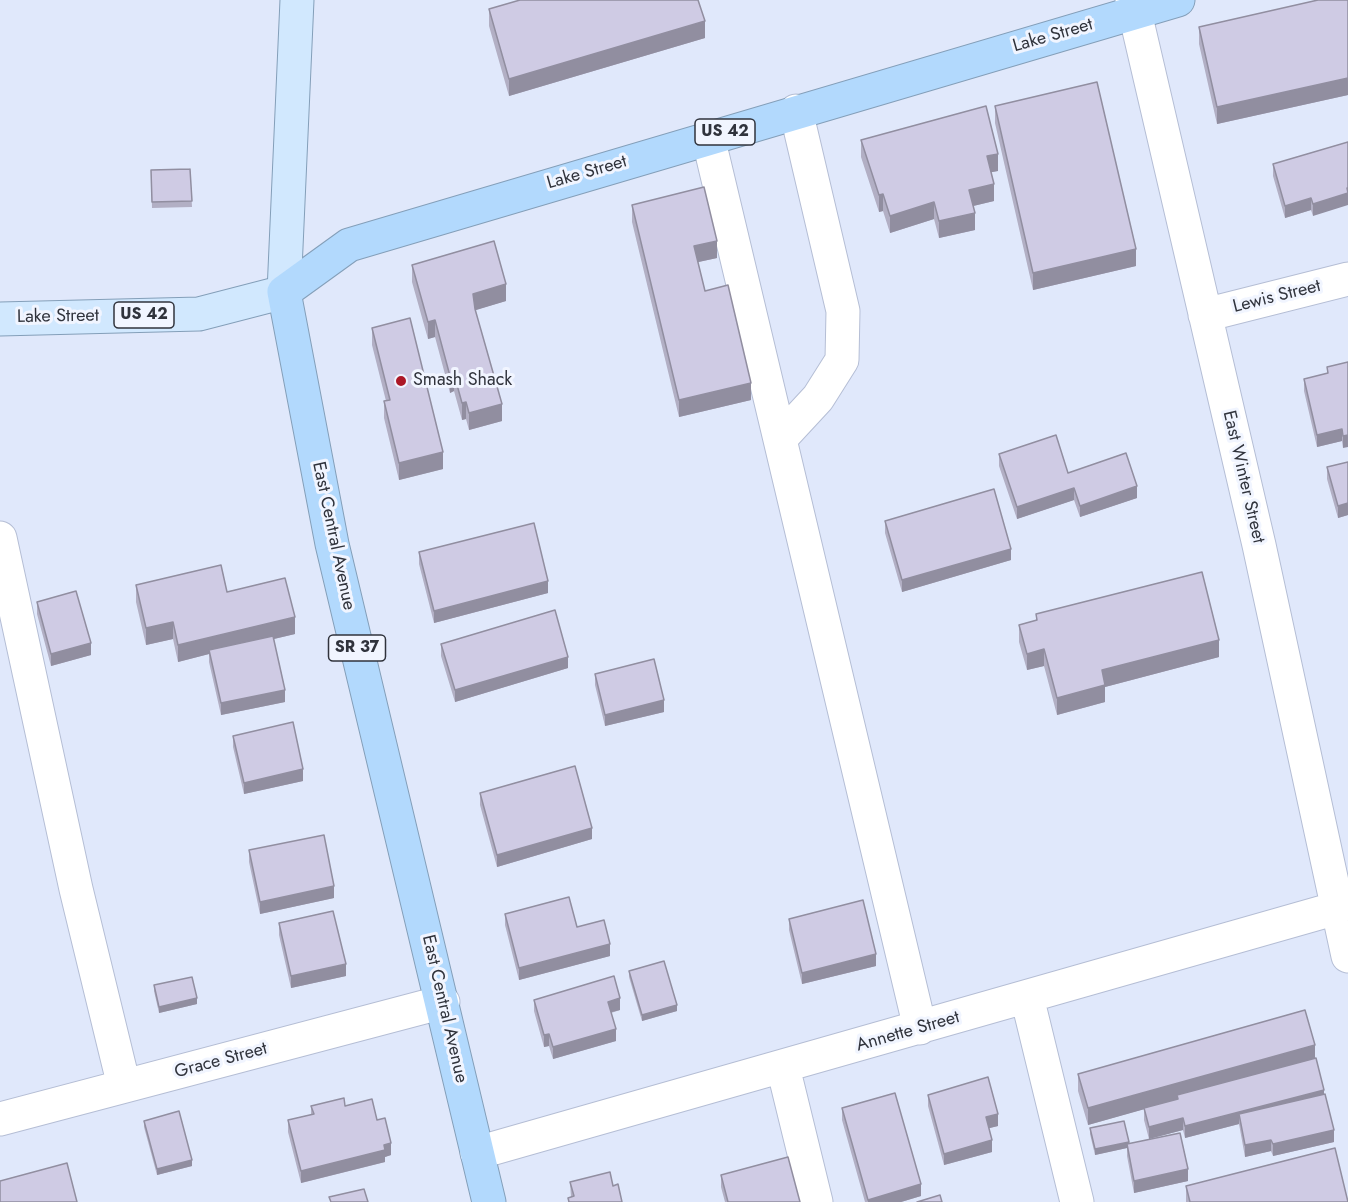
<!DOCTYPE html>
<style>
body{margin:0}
canvas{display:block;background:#e0e8fb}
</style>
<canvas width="1348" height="1202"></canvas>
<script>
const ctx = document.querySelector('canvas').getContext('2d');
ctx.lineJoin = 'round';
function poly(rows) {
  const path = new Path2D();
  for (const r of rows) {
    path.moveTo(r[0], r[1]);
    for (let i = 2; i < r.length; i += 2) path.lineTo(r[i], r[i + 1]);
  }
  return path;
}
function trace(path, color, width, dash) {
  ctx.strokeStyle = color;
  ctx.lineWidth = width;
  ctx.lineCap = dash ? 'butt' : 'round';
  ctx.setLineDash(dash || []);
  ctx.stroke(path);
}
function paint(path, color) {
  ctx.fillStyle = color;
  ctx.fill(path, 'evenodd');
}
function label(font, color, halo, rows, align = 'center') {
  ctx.font = font + ' Jost,sans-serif';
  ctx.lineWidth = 6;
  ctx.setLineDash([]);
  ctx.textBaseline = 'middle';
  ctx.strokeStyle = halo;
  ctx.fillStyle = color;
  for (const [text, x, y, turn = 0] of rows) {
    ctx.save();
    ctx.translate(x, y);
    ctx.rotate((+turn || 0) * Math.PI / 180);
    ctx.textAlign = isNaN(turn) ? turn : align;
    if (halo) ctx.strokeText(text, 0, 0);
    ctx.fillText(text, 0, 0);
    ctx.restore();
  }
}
const minor = poly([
 [1132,0,1259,545,1348,956],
 [708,137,920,1028],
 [1205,315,1348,279],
 [780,439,818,398,842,360,843,311,796,111],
 [0,538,76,889,124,1086],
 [1027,997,1077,1202],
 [783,1067,816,1202],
 [0,1119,443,1002],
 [477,1153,1337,908]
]);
const major = poly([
 [0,319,199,314,284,292,297,0]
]);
const highway = poly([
 [489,1202,332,544,284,292,349,245,1178,0]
]);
const wall = poly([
 [1348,0,1348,95,1217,124,1199,44,1199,27],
 [489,9,705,38,509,96,489,26],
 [995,106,1136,266,1033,290,995,123],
 [861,140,998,171,991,172,994,201,973,206,975,230,939,238,934,219,890,233,883,211,879,212,861,157],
 [1348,142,1313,216,1311,210,1285,218,1273,176,1273,164],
 [190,169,192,207,152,208,151,170],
 [632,205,717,258,698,262,705,291,751,400,679,417,632,222],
 [412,265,506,301,475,310,502,421,469,430,466,419,462,420,454,391,450,393,435,337,428,339,412,282],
 [372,328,443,469,399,480,384,418,384,401,386,401,372,345],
 [1348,362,1343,448,1342,441,1317,447,1304,391,1304,379,1327,374,1327,367],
 [999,454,1068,473,1137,498,1080,517,1074,500,1017,519,999,466],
 [1348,462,1348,515,1338,518,1327,479,1327,467],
 [885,521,1011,560,902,592,885,533],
 [419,552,548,593,434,623,419,564],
 [136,585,227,592,295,634,274,639,285,702,221,715,209,662,209,654,178,662,173,639,146,645,136,602],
 [37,602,91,655,51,666,37,614],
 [1036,614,1219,657,1105,687,1105,702,1057,715,1044,666,1027,670,1019,642,1019,625,1036,621],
 [441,644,568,668,455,702,441,656],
 [595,674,664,712,605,726,595,685],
 [233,736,303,781,244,794,233,747],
 [480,793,592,839,497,867,480,805],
 [249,850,334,898,260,914,249,862],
 [505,914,577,927,610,956,519,980,505,925],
 [789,919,876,966,802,984,789,930],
 [279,923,346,976,291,988,279,935],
 [629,971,677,1011,642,1021,629,977],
 [154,985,197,1004,159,1013,154,991],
 [534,1000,620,1010,611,1013,616,1041,553,1059,549,1046,544,1047,534,1011],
 [1315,1059,1324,1094,1334,1142,1273,1156,1271,1151,1245,1157,1239,1124,1185,1138,1183,1130,1149,1139,1144,1120,1144,1109,1088,1125,1078,1091,1078,1074],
 [928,1095,998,1126,989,1128,992,1152,944,1165,928,1106],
 [311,1106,345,1106,377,1120,391,1155,385,1157,385,1162,301,1183,288,1132,288,1120,311,1115],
 [842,1108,921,1196,901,1202,865,1202,842,1120],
 [144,1121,192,1166,157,1175,144,1127],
 [1090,1128,1129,1144,1188,1181,1134,1193,1127,1156,1127,1148,1095,1155,1090,1134],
 [721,1175,800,1202,725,1202,721,1187],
 [570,1182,613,1186,622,1202,568,1202,568,1198,571,1197],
 [1186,1186,1348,1202,1186,1202]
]);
const shadedWall = poly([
 [705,21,705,38,509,96,509,79],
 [1348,78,1348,95,1217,124,1217,107],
 [998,154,998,171,987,173,987,156],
 [994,184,994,201,969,207,969,190],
 [1348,188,1348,205,1313,216,1313,204],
 [883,194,883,211,879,212,879,195],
 [1311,198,1311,210,1285,218,1285,206],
 [934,202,934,219,890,233,890,216],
 [975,213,975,230,939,238,939,221],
 [717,241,717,258,694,263,694,246],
 [1136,249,1136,266,1033,290,1033,273],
 [506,284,506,301,473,311,473,294],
 [435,320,435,337,428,339,428,322],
 [454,374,454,391,450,393,450,376],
 [751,383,751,400,679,417,679,400],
 [466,402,466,419,462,420,462,403],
 [502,404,502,421,469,430,469,413],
 [1342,429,1342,441,1317,447,1317,435],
 [1348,435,1348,447,1343,448,1343,436],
 [443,452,443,469,399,480,399,463],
 [1137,486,1137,498,1080,517,1080,506],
 [1074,488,1074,500,1017,519,1017,507],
 [1348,503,1348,515,1338,518,1338,506],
 [1011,549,1011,560,902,592,902,580],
 [548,581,548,593,434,623,434,611],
 [295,617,295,634,210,654,209,650,209,654,178,662,178,645],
 [173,622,173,639,146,645,146,628],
 [1219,640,1219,657,1105,687,1105,702,1057,715,1057,698,1102,670],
 [91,643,91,655,51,666,51,654],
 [1044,649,1044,666,1027,670,1027,654],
 [568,657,568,668,455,702,455,690],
 [285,690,285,702,221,715,221,703],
 [664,700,664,712,605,726,605,715],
 [303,769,303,781,244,794,244,783],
 [592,828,592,839,497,867,497,855],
 [334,886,334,898,260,914,260,902],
 [610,944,610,956,519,980,519,968],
 [876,954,876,966,802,984,802,973],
 [346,964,346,976,291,988,291,976],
 [197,998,197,1004,159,1013,159,1007],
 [620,998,620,1010,608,1013,608,1002],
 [677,1005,677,1011,642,1021,642,1015],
 [616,1029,616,1041,553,1059,553,1047],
 [549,1034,549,1046,544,1047,544,1035],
 [1315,1045,1315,1062,1177,1095,1177,1100,1088,1125,1088,1108],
 [1324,1090,1324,1102,1239,1114,1239,1124,1185,1138,1185,1126],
 [998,1114,998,1126,986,1129,986,1117],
 [1183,1118,1183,1130,1149,1139,1149,1127],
 [1334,1130,1334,1142,1273,1156,1273,1144],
 [992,1140,992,1152,944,1165,944,1154],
 [1271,1140,1271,1151,1245,1157,1245,1145],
 [1129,1142,1129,1148,1127,1144,1127,1148,1095,1155,1095,1149],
 [391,1143,391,1155,385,1157,385,1162,301,1183,301,1171],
 [192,1160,192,1166,157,1175,157,1169],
 [1188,1169,1188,1181,1134,1193,1134,1181],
 [921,1184,921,1196,901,1202,868,1202,868,1200]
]);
const building = poly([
 [520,0,698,0,705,21,509,79,489,9,520,0],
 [1318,0,1348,0,1348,78,1217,107,1199,27,1318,0],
 [1097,82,1136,249,1033,273,995,106,1097,82],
 [986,106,998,154,987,156,994,184,969,190,975,213,939,221,934,202,890,216,883,194,879,195,861,140,986,106],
 [1348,142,1348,188,1347,188,1348,193,1313,204,1311,198,1285,206,1273,164,1348,142],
 [190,169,192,201,152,202,151,170,190,169],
 [704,187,717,241,694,246,705,291,728,285,751,383,679,400,632,205,704,187],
 [494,241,506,284,473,294,475,309,502,404,469,413,466,402,462,403,454,374,450,376,435,320,428,322,412,265,494,241],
 [410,318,443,452,399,463,384,401,390,400,372,328,410,318],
 [1348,362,1348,435,1343,436,1342,429,1317,435,1304,379,1328,373,1327,367,1348,362],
 [1056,435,1068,473,1126,453,1137,486,1080,506,1074,488,1017,507,999,454,1056,435],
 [1348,462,1348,503,1338,506,1327,467,1348,462],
 [994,489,1011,549,902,580,885,521,994,489],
 [534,523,548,581,434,611,419,552,534,523],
 [221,565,227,592,285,578,295,617,178,645,173,622,146,628,136,585,221,565],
 [1202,572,1219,640,1102,670,1105,685,1057,698,1044,649,1027,654,1019,625,1037,620,1036,614,1202,572],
 [76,591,91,643,51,654,37,602,76,591],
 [555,610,568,657,455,690,441,644,555,610],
 [273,636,285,690,221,703,209,650,273,636],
 [654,659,664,700,605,715,595,674,654,659],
 [293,722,303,769,244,783,233,736,293,722],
 [575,766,592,828,497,855,480,793,575,766],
 [324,835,334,886,260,902,249,850,324,835],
 [569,897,577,927,604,920,610,944,519,968,505,914,569,897],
 [863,900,876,954,802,973,789,919,863,900],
 [333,911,346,964,291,976,279,923,333,911],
 [664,961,677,1005,642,1015,629,971,664,961],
 [614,976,620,998,608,1002,616,1029,553,1047,549,1034,544,1035,534,1000,614,976],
 [192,977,197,998,159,1007,154,985,192,977],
 [1305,1010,1315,1045,1088,1108,1078,1074,1305,1010],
 [1316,1058,1324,1090,1185,1126,1183,1118,1149,1127,1144,1108,1178,1099,1177,1095,1316,1058],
 [988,1077,998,1114,986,1117,992,1140,944,1154,928,1095,988,1077],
 [895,1093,921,1184,868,1200,842,1108,895,1093],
 [1325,1094,1334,1130,1273,1144,1271,1140,1245,1145,1239,1114,1325,1094],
 [344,1098,345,1106,372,1099,377,1120,385,1118,391,1143,384,1145,385,1150,301,1171,288,1120,314,1114,311,1106,344,1098],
 [179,1111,192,1160,157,1169,144,1121,179,1111],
 [1124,1121,1129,1142,1095,1149,1090,1128,1124,1121],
 [1180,1133,1188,1169,1134,1181,1127,1144,1180,1133],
 [1335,1148,1348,1202,1190,1202,1186,1186,1335,1148],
 [788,1157,800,1202,728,1202,721,1175,788,1157],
 [67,1163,77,1202,0,1202,0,1181,67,1163],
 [610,1172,613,1186,618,1184,622,1202,569,1202,568,1198,574,1196,570,1182,610,1172],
 [364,1189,368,1202,331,1202,329,1197,364,1189],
 [940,1195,942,1202,917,1202,940,1195]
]);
const markers = [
 [401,381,6,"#ac1827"]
];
const shields = [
 [725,132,60],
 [144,315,60],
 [357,648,57]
];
const shieldNames = [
 ["US 42",725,132],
 ["US 42",144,315],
 ["SR 37",357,648]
];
const streetNames = [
 ["Lake Street",1053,36,-16],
 ["Lake Street",587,173,-16],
 ["Lewis Street",1277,297,-14],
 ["Lake Street",58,317,-1],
 ["East Winter Street",1243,477,77],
 ["East Central Avenue",333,536,78],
 ["East Central Avenue",444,1009,77],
 ["Annette Street",908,1032,-16],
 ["Grace Street",221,1061,-15]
];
const poiNames = [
 ["Smash Shack",413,381]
];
trace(minor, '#b5bed5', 35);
trace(major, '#849fb9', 35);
trace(highway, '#849fb9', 35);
trace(minor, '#fff', 33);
trace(major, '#d1e8fe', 33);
trace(highway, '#b2d9fd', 33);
paint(wall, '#b2afc4');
paint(shadedWall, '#918ea0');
paint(building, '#cfcbe4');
trace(building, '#918ea0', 1.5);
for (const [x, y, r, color] of markers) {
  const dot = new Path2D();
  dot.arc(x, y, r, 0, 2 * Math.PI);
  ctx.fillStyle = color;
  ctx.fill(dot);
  trace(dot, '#f1f5ff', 2);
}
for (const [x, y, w] of shields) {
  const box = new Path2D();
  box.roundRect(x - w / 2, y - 13, w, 26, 4.5);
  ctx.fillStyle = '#f1f5ff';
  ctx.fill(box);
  trace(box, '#30333c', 1.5);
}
label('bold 16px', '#30333c', null, shieldNames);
label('18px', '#30333c', '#f1f5ff', streetNames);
label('18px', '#30333c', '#f1f5ff', poiNames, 'left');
</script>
